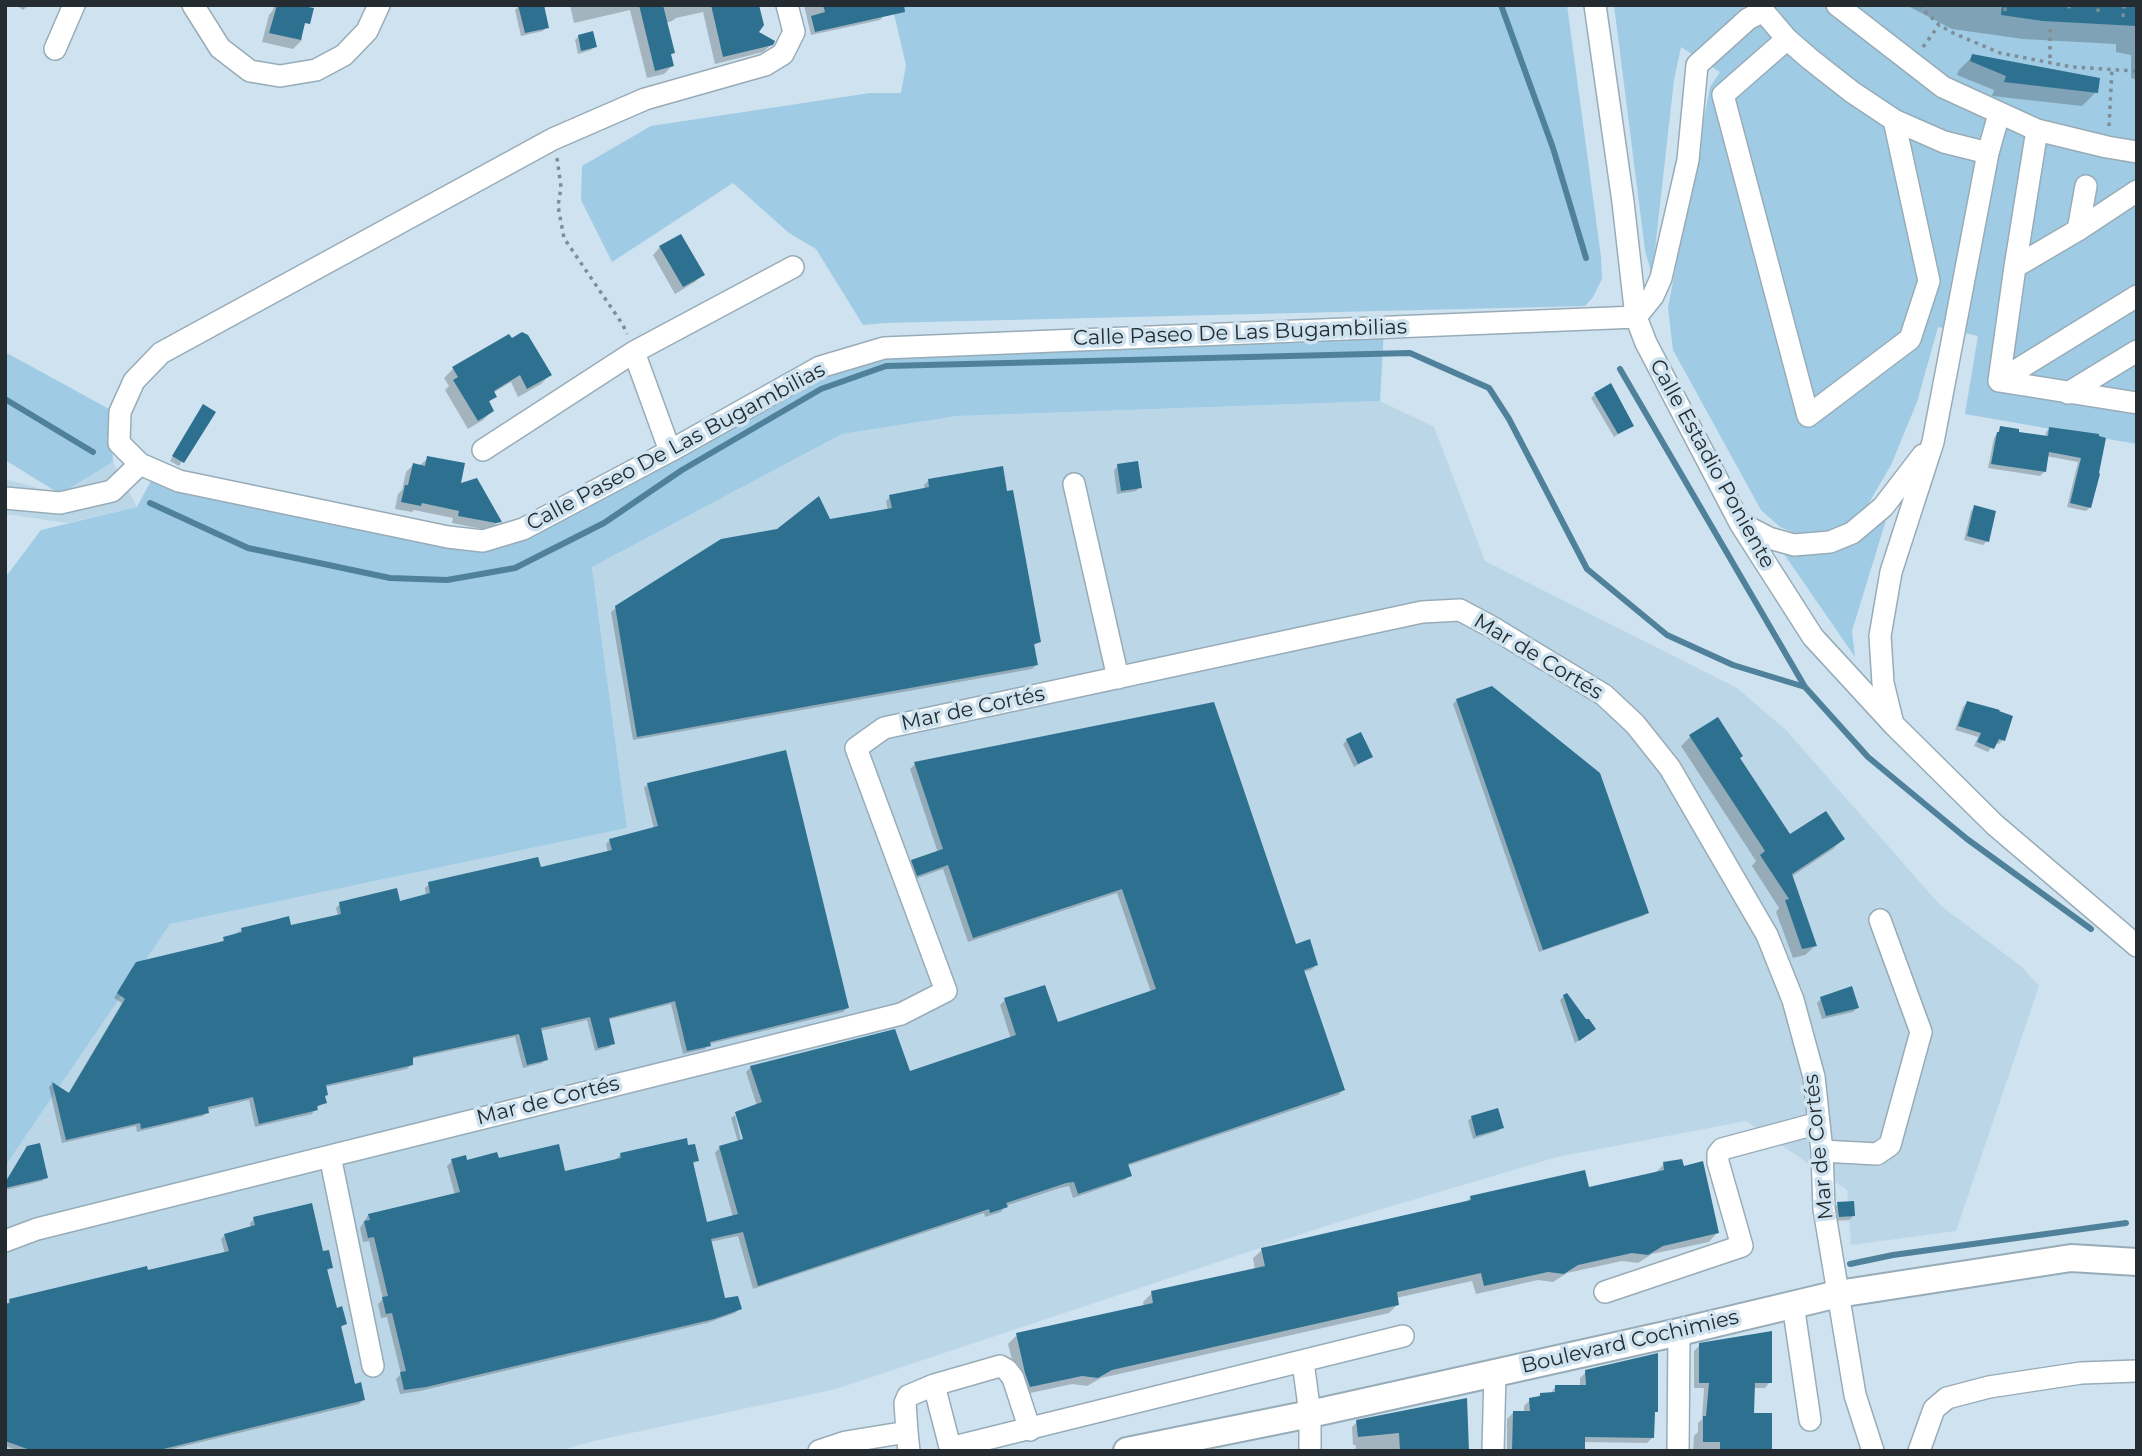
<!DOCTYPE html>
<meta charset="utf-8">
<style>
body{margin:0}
#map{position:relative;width:2142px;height:1456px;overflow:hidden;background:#cee2ef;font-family:Montserrat,sans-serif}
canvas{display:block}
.frame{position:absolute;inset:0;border:7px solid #242c31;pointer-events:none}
</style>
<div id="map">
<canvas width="2142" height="1456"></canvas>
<div class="frame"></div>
</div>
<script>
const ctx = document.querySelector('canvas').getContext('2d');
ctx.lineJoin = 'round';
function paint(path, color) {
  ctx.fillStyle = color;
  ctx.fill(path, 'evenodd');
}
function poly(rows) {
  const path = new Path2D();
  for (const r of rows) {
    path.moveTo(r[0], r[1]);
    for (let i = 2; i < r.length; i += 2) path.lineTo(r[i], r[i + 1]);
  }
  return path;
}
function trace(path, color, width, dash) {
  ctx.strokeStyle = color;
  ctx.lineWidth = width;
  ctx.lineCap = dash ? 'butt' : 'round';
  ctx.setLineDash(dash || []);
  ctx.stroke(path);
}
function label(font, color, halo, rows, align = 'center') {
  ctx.font = font + ' Montserrat,sans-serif';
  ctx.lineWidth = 7;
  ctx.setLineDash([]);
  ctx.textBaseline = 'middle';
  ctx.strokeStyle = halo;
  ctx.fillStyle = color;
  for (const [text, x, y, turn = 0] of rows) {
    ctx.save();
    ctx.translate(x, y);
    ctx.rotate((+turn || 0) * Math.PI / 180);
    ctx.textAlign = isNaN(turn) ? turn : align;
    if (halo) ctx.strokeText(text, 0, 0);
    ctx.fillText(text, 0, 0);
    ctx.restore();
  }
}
const built = poly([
 [1380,401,1434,427,1485,561,1737,688,1786,730,1940,905,2022,967,2039,986,1956,1231,1851,1245,1847,1190,1746,1121,1557,1157,1335,1223,836,1389,594,1441,558,1451,5,1451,5,1154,170,924,627,828,592,567,842,434,957,416],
 [113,462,137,507,68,523,5,514,5,479,60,494]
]);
const green = poly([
 [892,5,1567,5,1601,257,1602,279,1593,297,1585,306,884,323,863,325,816,249,789,233,733,183,612,262,581,200,582,166,651,126,870,93,901,93,906,65],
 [1614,5,2137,5,2137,444,1965,414,1978,336,1938,327,1917,402,1891,465,1863,513,1840,528,1799,535,1780,527,1761,510,1673,350,1668,308,1710,87,1720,72,1681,47,1674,80,1652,276,1645,250],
 [1384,328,1380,401,957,416,842,434,592,567,627,828,170,924,5,1166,5,578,41,530,137,507,156,471,483,541,820,367,884,348],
 [5,352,109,409,113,462,60,494,5,460],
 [1886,520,1852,631,1855,657,1782,551,1843,548]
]);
const shadow = poly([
 [16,5,29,5,23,10],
 [274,5,294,5,302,40,293,49,262,42,269,15,273,10],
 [570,5,757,5,757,33,772,44,763,52,715,64,703,12,676,18,672,21,666,23,673,53,669,56,672,66,664,74,647,78,630,10,574,23],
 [804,5,881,5,884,16,880,20,811,35],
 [1906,5,2137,5,2137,80,2131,78,2131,55,2116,52,2116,44,2023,39,1952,29],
 [519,6,547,27,543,31,521,36,515,10],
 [579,36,595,46,591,50,578,54,575,40],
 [1973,56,2096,92,2082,106,1992,96,1994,90,1957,75,1959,70],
 [660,247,703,274,695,282,675,294,653,255],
 [509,336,550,375,541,384,518,397,511,382,493,393,495,396,488,403,492,411,483,420,468,429,445,390,449,386,444,378,453,369],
 [1595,394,1632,425,1614,437,1591,398],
 [203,406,213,412,179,466,170,461],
 [2001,428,2017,433,2045,438,2046,432,2050,428,2104,439,2090,507,2086,511,2067,507,2078,462,2046,456,2044,472,2040,476,1988,468,1994,438],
 [428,458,499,521,492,528,487,530,452,523,453,518,414,510,412,512,395,509,398,494,402,490,406,472,413,465,420,465],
 [1118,466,1140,487,1136,491,1117,494,1114,470],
 [928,481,1039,642,1033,646,1036,665,1032,669,633,740,611,612,616,608,829,521,888,511,886,501,890,497,925,490,924,485],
 [1975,507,1987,541,1983,545,1964,540,1971,511],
 [1457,700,1647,912,1643,916,1539,952,1453,704],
 [1967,703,2003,740,1999,744,1995,743,1988,752,1974,746,1978,737,1955,730,1963,707],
 [1213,704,1294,946,1316,965,1311,970,1303,972,1343,1090,1338,1095,1127,1166,1130,1175,1125,1180,1073,1198,1069,1186,1060,1188,1005,1206,1001,1212,985,1217,984,1213,753,1289,738,1236,710,1242,724,1301,740,1308,735,1313,707,1323,420,1391,400,1394,396,1379,401,1374,387,1317,381,1318,378,1304,383,1299,369,1241,363,1242,360,1228,368,1215,455,1195,447,1166,452,1161,498,1160,564,1173,615,1160,620,1155,687,1147,697,1160,692,1165,706,1225,733,1217,715,1153,720,1147,738,1142,731,1118,735,1115,743,1148,757,1106,746,1072,751,1067,909,1073,1011,1039,1000,1005,1005,1000,1056,1024,1151,992,1117,893,968,942,943,869,912,880,907,866,912,861,938,853,910,769,915,764],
 [1691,736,1738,758,1790,837,1843,839,1833,849,1791,877,1815,946,1805,955,1793,958,1776,912,1779,908,1752,866,1756,861,1681,746],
 [1347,740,1371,757,1354,767,1343,744],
 [648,784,847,1008,843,1012,709,1044,705,1049,683,1054,671,1004,607,1020,613,1043,609,1047,595,1051,587,1020,540,1031,546,1059,542,1063,523,1068,515,1037,411,1059,411,1065,407,1069,325,1087,325,1102,316,1108,312,1114,255,1127,249,1100,207,1110,207,1112,203,1116,137,1132,136,1126,62,1143,49,1087,52,1084,68,1094,122,1003,114,998,132,968,220,942,242,930,290,928,338,916,336,908,340,904,399,903,426,896,425,888,429,884,539,869,608,853,606,844,610,840,654,829,644,788],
 [1564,996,1590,1033,1575,1043,1560,1000],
 [1821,999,1857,1008,1853,1012,1822,1019,1817,1003],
 [1472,1117,1502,1127,1498,1131,1473,1139,1468,1121],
 [27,1147,46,1177,42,1181,5,1190,5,1182],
 [1664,1164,1717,1233,1709,1242,1652,1254,1638,1263,1622,1261,1567,1273,1553,1282,1538,1280,1476,1294,1472,1281,1396,1298,1398,1304,1389,1313,1101,1378,1087,1386,1072,1384,1021,1395,1008,1344,1017,1335,1144,1307,1143,1302,1152,1293,1255,1270,1253,1258,1262,1250,1465,1203,1471,1197,1588,1189,1655,1173],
 [1838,1204,1853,1216,1849,1220,1835,1221,1834,1208],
 [254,1219,322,1254,331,1267,326,1272,335,1310,345,1324,340,1328,354,1386,363,1400,359,1404,164,1451,19,1451,5,1446,5,1306,10,1300,225,1254,221,1239,225,1235,251,1228,250,1223],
 [1700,1345,1770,1382,1765,1388,1753,1388,1753,1415,1770,1451,1693,1451,1694,1436,1698,1432,1698,1423,1702,1419,1704,1388,1694,1388,1694,1351],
 [1586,1372,1656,1411,1653,1414,1653,1437,1647,1443,1584,1442,1584,1451,1507,1451,1507,1419,1513,1413,1524,1413,1524,1406,1530,1400,1536,1399,1541,1394,1550,1394,1556,1386,1580,1387,1580,1378],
 [1357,1422,1467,1451,1355,1451,1356,1445,1353,1445,1352,1427]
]);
const stream = poly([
 [1501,5,1553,148,1586,258],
 [1620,369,1805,687],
 [5,399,93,452],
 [150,503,248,548,390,578,447,580,515,568,604,523,682,470,821,389,886,366,1410,353,1489,388,1509,419,1587,569,1667,635,1733,665,1805,687,1868,757,1967,839,2091,929],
 [1850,1264,1893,1255,2126,1223]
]);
const building = poly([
 [277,5,297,5,314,8,310,24,305,23,301,40,269,33],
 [518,5,544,5,549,28,525,33],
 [639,5,663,5,675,53,671,54,674,66,655,71],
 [711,5,759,5,764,25,759,32,775,41,773,45,723,57],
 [823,5,904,5,905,12,815,32,811,16,825,12],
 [2002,5,2137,5,2137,26,2043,21,2001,15],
 [593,31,597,47,581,51,578,35],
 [1972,54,2100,78,2098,93,2004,82,2006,76,1970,61],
 [681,234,705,275,683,287,659,246],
 [522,332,528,335,552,375,527,389,520,375,494,391,497,397,489,401,494,411,478,421,453,380,458,377,452,367,509,334,512,338],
 [1611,383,1634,426,1618,434,1594,393],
 [203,404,216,412,184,463,172,456],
 [2000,426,2019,429,2019,432,2048,436,2049,427,2099,434,2099,436,2106,438,2099,473,2100,474,2091,508,2070,503,2081,458,2049,452,2046,472,1991,464,1997,432,1999,432],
 [427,456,465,463,461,483,477,478,502,522,496,523,458,516,459,511,422,503,421,506,401,502,405,485,408,485,413,463,425,466],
 [1138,461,1142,488,1121,491,1117,464],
 [1003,466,1007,491,1013,490,1041,642,1034,644,1038,665,637,737,615,606,721,539,777,529,819,496,830,519,892,508,889,495,929,487,928,479],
 [1974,505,1996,511,1989,542,1967,536],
 [1492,686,1600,773,1649,913,1543,950,1456,699],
 [1967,701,2000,710,1999,711,2013,716,2005,741,1999,739,1994,749,1977,742,1981,733,1958,726],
 [1214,702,1296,944,1310,939,1318,965,1304,970,1345,1090,1128,1164,1132,1176,1078,1194,1074,1182,1066,1183,1006,1203,1008,1207,990,1213,989,1209,758,1286,743,1232,711,1239,725,1298,738,1296,742,1309,714,1319,426,1387,404,1390,400,1372,406,1371,392,1313,386,1314,382,1297,388,1296,374,1237,368,1238,364,1221,370,1220,368,1214,460,1192,451,1159,466,1155,467,1160,497,1152,499,1158,559,1144,565,1171,621,1158,620,1153,687,1138,688,1145,695,1144,699,1161,693,1162,707,1222,738,1214,719,1146,743,1139,735,1112,762,1102,750,1066,895,1029,910,1071,1016,1035,1004,998,1045,985,1058,1022,1156,989,1122,889,973,938,948,865,917,876,911,860,943,849,914,762],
 [1718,717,1743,756,1740,758,1790,834,1826,811,1845,839,1792,874,1817,946,1802,949,1785,900,1789,899,1760,855,1765,851,1689,735],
 [1361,732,1373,757,1358,764,1346,739],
 [786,750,849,1008,710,1042,711,1046,687,1051,675,1001,609,1018,615,1044,598,1048,590,1017,541,1028,548,1060,527,1065,519,1034,413,1057,413,1065,326,1085,328,1095,325,1096,327,1103,317,1106,318,1110,259,1124,253,1097,208,1107,209,1113,141,1129,140,1123,66,1140,52,1082,69,1093,125,999,117,993,136,962,224,941,223,937,242,932,241,928,274,920,289,916,291,925,341,914,339,902,397,888,400,901,430,893,428,882,538,857,541,867,612,850,609,839,658,826,647,783],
 [1852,986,1859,1008,1826,1016,1820,997],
 [1567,993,1586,1019,1589,1019,1596,1029,1579,1041,1563,995],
 [1498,1108,1504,1128,1476,1136,1471,1116],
 [40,1143,48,1178,5,1188,5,1183,27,1146],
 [1682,1159,1684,1166,1703,1161,1719,1233,1663,1246,1648,1255,1632,1253,1578,1265,1564,1274,1548,1272,1484,1286,1481,1273,1397,1292,1399,1305,1112,1370,1098,1378,1082,1376,1030,1387,1025,1373,1016,1333,1153,1303,1151,1291,1265,1266,1261,1248,1471,1200,1470,1196,1585,1170,1589,1187,1664,1170,1663,1162],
 [1854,1201,1855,1216,1839,1217,1837,1202],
 [312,1203,323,1251,329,1250,333,1268,327,1269,337,1308,342,1306,347,1324,341,1326,355,1384,361,1382,365,1400,155,1451,33,1451,5,1441,5,1304,10,1303,9,1299,147,1266,148,1270,229,1251,224,1234,255,1225,253,1217],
 [1772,1331,1772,1383,1755,1383,1754,1413,1772,1413,1772,1451,1720,1451,1720,1442,1703,1442,1703,1416,1706,1416,1709,1383,1699,1383,1699,1343],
 [1658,1353,1658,1412,1655,1412,1654,1438,1585,1437,1585,1451,1512,1451,1513,1411,1530,1411,1529,1398,1540,1396,1540,1393,1555,1392,1555,1385,1586,1385,1585,1370],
 [1467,1398,1469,1451,1400,1451,1399,1433,1358,1437,1356,1420]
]);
const path = poly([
 [1919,5,1939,25,1953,33,2000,53,2072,67,2137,71],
 [2069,5,2069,11],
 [2033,6,2033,5],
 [2005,11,2005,5],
 [2098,12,2098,5],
 [2123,17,2124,5],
 [2050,29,2050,64],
 [1923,47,1939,25],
 [2109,126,2112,69],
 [557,158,561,187,558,206,564,238,623,325,627,334]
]);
const minor = poly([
 [193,5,220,48,250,71,280,76,316,70,344,55,367,31,379,5],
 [787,5,794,32,783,54,765,65,645,99,553,139,161,353,134,381,120,412,119,443,140,464,179,481,448,537,483,541,523,529,670,451,820,367,884,348,1636,317,1653,296,1661,278,1688,160,1697,65,1748,19,1763,11],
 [1595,5,1623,202,1636,317,1646,343,1740,523,1813,637,1894,725,1995,825,2137,946],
 [1758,5,1787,39,1810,59,1852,92,1894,120,1944,142,1988,153],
 [1837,5,1943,87,2037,130,2107,147,2137,152],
 [1787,39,1723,95,1808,416,1910,339,1929,281,1894,120],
 [55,49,74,5],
 [2037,130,2015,267,1999,381,2137,403],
 [2078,230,2086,186],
 [2015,267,2078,230,2137,191],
 [634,352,670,451],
 [1999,381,2137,296],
 [2068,393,2137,351],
 [483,450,634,352,793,267],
 [1074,484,1118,678],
 [5,498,60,503,112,491,140,464],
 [1742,524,1769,538,1794,545,1830,542,1852,533,1883,507,1923,455],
 [1892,720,1883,683,1880,636,1891,572,1933,442,1988,153,1999,114],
 [1822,1151,1877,1154,1890,1145,1921,1032,1880,920],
 [330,1156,373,1366],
 [5,1241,37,1229,901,1014,946,991,856,748,884,728,1422,612,1460,610,1490,626,1604,695,1635,724,1670,768,1767,935,1793,1000,1814,1077,1822,1151,1824,1209,1855,1395,1873,1451],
 [1605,1292,1742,1246,1718,1162,1718,1154,1722,1149,1819,1123],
 [1793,1304,1810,1420],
 [1303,1362,1310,1414,1310,1451],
 [934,1385,951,1451],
 [907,1432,905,1403,908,1396,934,1385,1000,1366,1007,1370,1013,1378,1030,1430],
 [950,1448,1403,1336],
 [819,1451,846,1442,907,1432,909,1451],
 [1493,1451,1495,1373],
 [1678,1451,1679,1332],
 [1919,1451,1934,1409,1947,1398,1989,1387,2081,1373,2137,1371]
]);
const major = poly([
 [1127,1451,1310,1414,1495,1373,1679,1332,1838,1294,2071,1258,2137,1262]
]);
const streetNames = [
 ["Calle Paseo De Las Bugambilias",1240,333,-2],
 ["Calle Paseo De Las Bugambilias",676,447,-28],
 ["Calle Estadio Poniente",1712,464,61],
 ["Mar de Cortés",1538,657,31],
 ["Mar de Cortés",973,709,-12],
 ["Mar de Cortés",548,1101,-14],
 ["Mar de Cortés",1819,1147,-96],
 ["Boulevard Cochimies",1630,1342,-13]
];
paint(built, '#bbd7e7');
paint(green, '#9fcbe4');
paint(shadow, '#0003');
trace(stream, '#50819b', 6);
paint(building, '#2d7090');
trace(minor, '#98acb8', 24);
trace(major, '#98acb8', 30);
trace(path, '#7f8d96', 3.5, [3.5, 5]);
trace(minor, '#fff', 21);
trace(major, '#fff', 26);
label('21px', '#242c31', '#cee2ef', streetNames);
</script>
